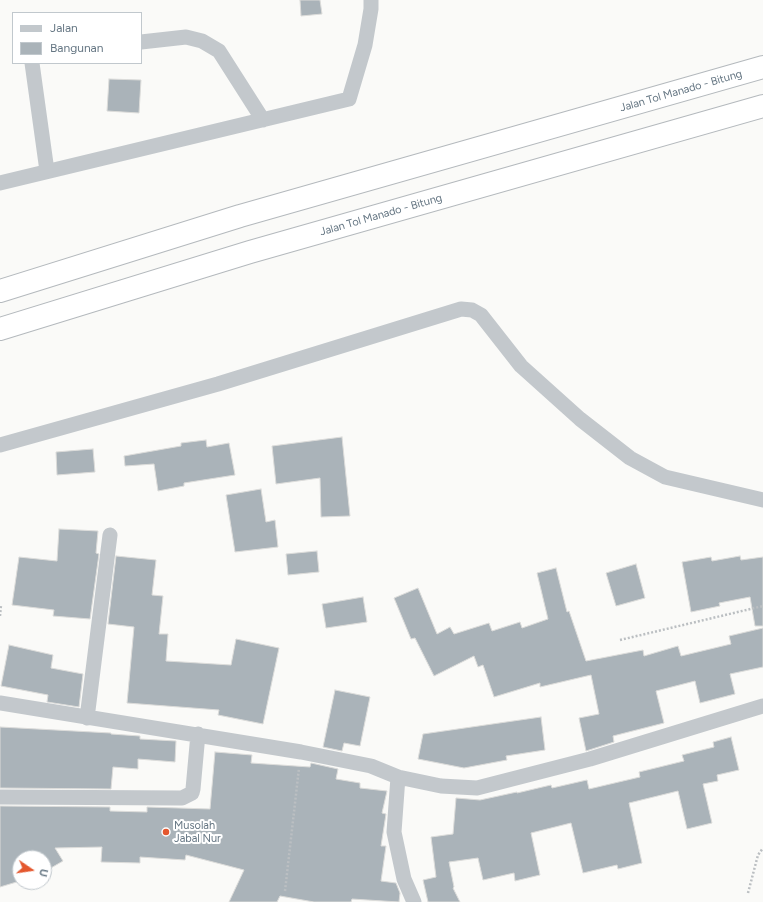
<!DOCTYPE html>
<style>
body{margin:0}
#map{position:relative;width:763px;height:902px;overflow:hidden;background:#fafaf8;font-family:Figtree,sans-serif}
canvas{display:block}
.legend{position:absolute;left:12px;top:12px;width:130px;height:52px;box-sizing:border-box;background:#fff;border:1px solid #c1c8cd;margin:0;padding:5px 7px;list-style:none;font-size:12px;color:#657683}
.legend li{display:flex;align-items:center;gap:8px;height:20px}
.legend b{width:20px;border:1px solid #c1c8cd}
.north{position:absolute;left:12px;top:850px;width:40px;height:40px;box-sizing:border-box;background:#fff;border:1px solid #c1c8cd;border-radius:50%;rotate:103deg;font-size:11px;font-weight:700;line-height:16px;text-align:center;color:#657683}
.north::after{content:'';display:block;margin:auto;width:14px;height:18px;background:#e4572e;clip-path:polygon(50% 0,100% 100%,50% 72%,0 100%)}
</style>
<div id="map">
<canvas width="763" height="902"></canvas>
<ul class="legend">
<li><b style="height:5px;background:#c3c8cc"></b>Jalan</li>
<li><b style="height:11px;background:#aab3b9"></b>Bangunan</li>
</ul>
<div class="north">U</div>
</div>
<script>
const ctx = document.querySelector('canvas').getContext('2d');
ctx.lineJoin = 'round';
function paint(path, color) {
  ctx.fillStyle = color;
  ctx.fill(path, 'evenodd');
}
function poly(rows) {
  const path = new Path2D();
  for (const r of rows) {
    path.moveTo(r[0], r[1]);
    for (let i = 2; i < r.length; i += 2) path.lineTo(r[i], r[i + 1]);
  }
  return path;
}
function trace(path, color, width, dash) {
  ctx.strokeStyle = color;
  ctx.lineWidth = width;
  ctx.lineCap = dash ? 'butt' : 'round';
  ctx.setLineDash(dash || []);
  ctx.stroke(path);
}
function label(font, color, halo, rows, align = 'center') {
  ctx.font = font + ' Figtree,sans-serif';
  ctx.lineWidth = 4;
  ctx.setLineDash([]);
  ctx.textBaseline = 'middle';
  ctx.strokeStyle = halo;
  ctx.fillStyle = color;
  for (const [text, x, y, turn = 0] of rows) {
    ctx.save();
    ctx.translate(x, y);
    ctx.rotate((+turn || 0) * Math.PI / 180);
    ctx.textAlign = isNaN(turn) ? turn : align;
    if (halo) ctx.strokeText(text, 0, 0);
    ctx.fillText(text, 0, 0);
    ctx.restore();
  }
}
const building = poly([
 [300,0,320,0,322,14,301,16,300,0],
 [109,79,141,80,139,113,107,111,109,79],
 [342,437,350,516,321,517,320,478,276,484,272,446,342,437],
 [206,440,207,447,229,443,235,475,184,483,184,486,158,491,154,464,125,466,124,456,181,446,181,443,206,440],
 [93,449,95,472,57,475,56,452,93,449],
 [261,489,266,522,275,520,278,547,235,552,226,495,261,489],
 [59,529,98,531,96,553,99,554,90,619,53,616,54,610,12,605,19,557,57,561,59,529],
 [317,551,319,572,288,575,286,554,317,551],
 [116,556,156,560,152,595,163,596,159,634,168,634,166,661,231,665,236,639,279,648,263,724,218,715,219,710,127,703,134,627,108,624,116,556],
 [740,556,741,560,763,557,763,626,755,626,750,597,719,603,720,606,691,612,682,562,711,557,712,561,740,556],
 [636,564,645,598,616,606,606,573,636,564],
 [556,568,567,612,569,611,586,661,643,650,644,656,678,646,681,656,731,644,729,636,763,628,763,667,730,674,735,694,700,703,695,681,656,691,664,723,613,736,614,742,586,751,579,718,599,714,591,675,540,687,540,683,494,697,483,665,478,667,474,656,434,676,415,638,411,639,394,598,418,588,437,634,450,627,454,634,489,623,492,631,520,622,522,628,548,619,537,573,556,568],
 [363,597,367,622,326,628,322,604,363,597],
 [9,645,53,655,51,668,83,674,79,707,47,702,48,695,1,686,9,645],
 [335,690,370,697,360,746,344,743,342,751,323,747,335,690],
 [541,717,545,750,506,756,507,760,464,768,418,759,423,734,541,717],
 [0,727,111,733,111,734,140,736,140,739,176,741,175,762,138,759,138,769,113,767,111,789,0,788,0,727],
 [731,737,739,770,717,775,718,781,703,784,712,823,687,829,678,791,629,803,642,863,618,869,617,865,583,873,571,823,531,833,540,875,515,881,514,873,483,880,478,858,449,862,454,887,453,888,460,902,428,902,423,880,436,877,431,837,453,834,456,798,480,800,517,792,517,793,551,785,552,788,587,780,589,789,640,777,639,772,684,761,682,755,714,747,713,742,731,737],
 [215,752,252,755,251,763,310,767,311,763,338,769,336,779,360,783,360,788,387,791,382,813,386,814,381,846,386,846,381,881,396,883,400,893,399,902,352,899,351,902,314,902,280,896,277,902,229,902,244,870,186,855,185,860,140,857,140,863,101,862,102,847,55,848,63,861,44,872,44,858,20,858,20,881,0,887,0,806,110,807,110,811,147,812,147,807,210,809,215,752]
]);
const path = poly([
 [0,616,1,605],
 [620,640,763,606],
 [285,891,299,768],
 [748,893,758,855,763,848]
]);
const street = poly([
 [141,42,186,37,202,41,219,51,263,120],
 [32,63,47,171],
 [0,183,349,99,365,45,371,9,371,0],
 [0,445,218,384,461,309,472,310,481,315,521,366,580,419,630,458,665,477,763,500],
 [0,703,301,752,371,766,398,777],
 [87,718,110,535],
 [0,797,182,798,192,793,193,789,198,734],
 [414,902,404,879,394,832,398,777,441,786,477,788,590,759,763,706]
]);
const highway = poly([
 [0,291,240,216,763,67],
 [0,329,250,252,763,106]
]);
const markers = [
 [166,832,4,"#e4572e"]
];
const streetNames = [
 ["Jalan Tol Manado - Bitung",681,91,-16],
 ["Jalan Tol Manado - Bitung",381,215,-16]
];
const poiNames = [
 ["Musolah",174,826],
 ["Jabal Nur",174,839]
];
paint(building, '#aab3b9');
trace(building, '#dcdcda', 1);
trace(highway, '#b4b9bd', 24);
trace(path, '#bbbfc2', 2.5, [2, 2]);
trace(street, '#c3c8cc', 15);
trace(highway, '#fff', 22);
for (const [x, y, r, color] of markers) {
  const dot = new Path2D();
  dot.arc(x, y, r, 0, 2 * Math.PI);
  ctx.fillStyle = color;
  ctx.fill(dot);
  trace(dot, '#fff', 1.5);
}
label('11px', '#657683', '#fff', streetNames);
label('11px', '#657683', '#fff', poiNames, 'left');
</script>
